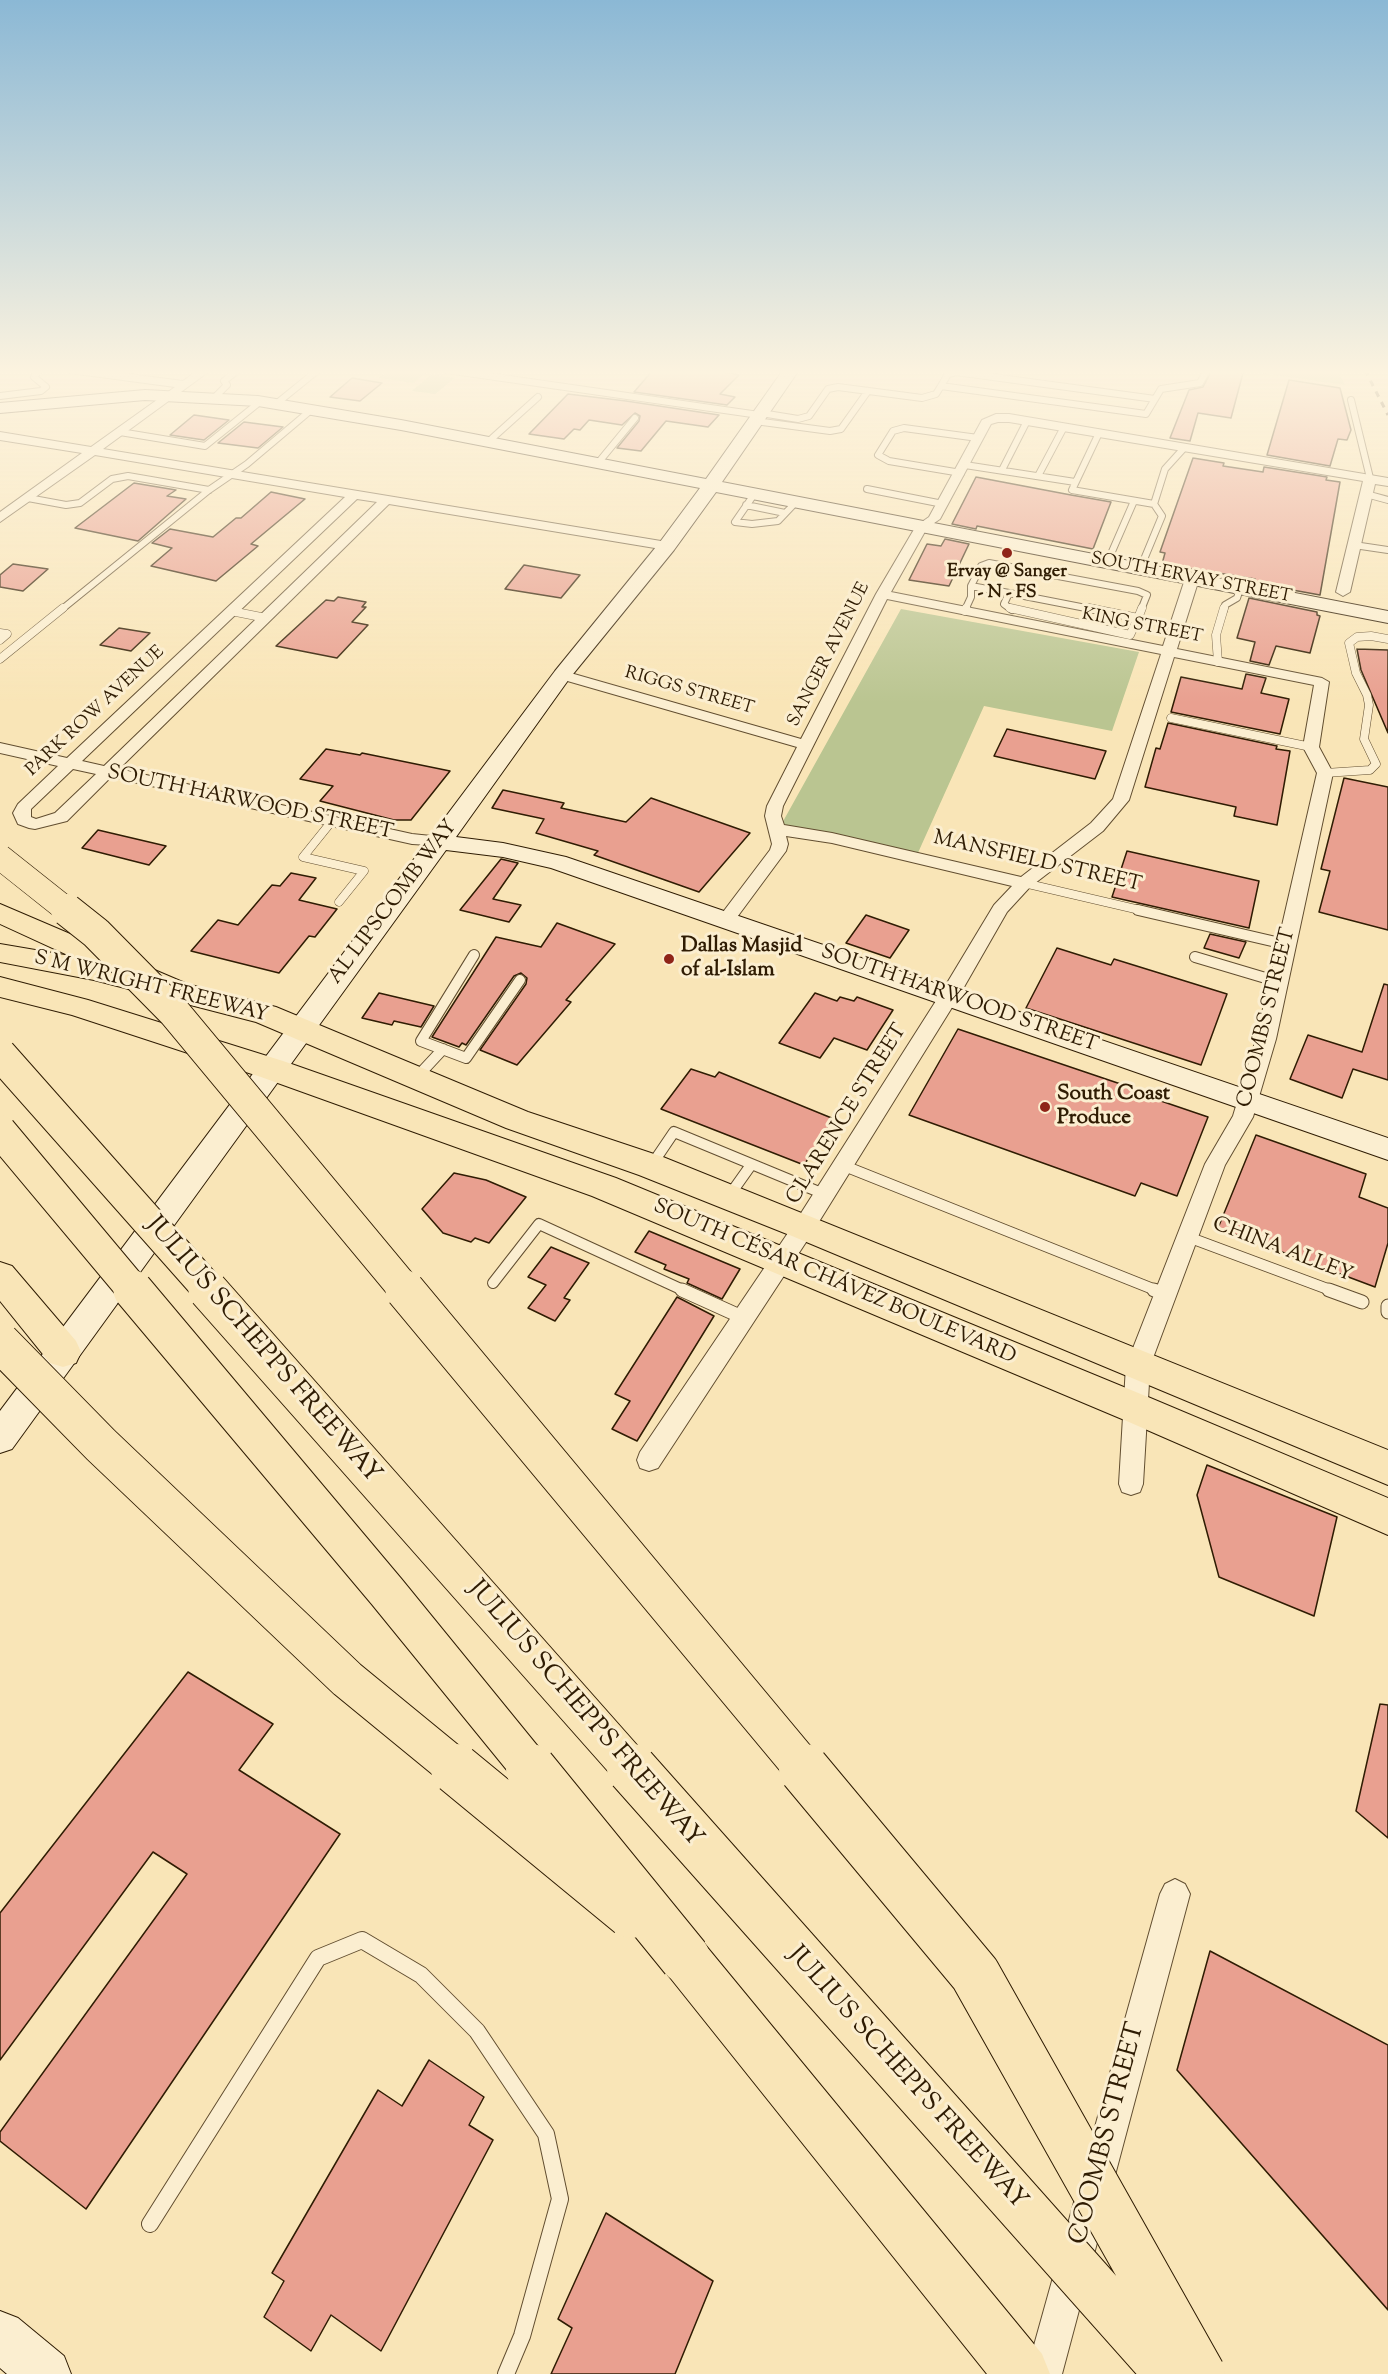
<!DOCTYPE html>
<meta charset="utf-8">
<style>
body{margin:0}
canvas{display:block;background:#f9e5b7}
</style>
<canvas width="1388" height="2374"></canvas>
<script>
const ctx = document.querySelector('canvas').getContext('2d');
ctx.lineJoin = 'round';
function paint(path, color) {
  ctx.fillStyle = color;
  ctx.fill(path, 'evenodd');
}
function poly(rows) {
  const path = new Path2D();
  for (const r of rows) {
    path.moveTo(r[0], r[1]);
    for (let i = 2; i < r.length; i += 2) path.lineTo(r[i], r[i + 1]);
  }
  return path;
}
function trace(path, color, width, dash) {
  ctx.strokeStyle = color;
  ctx.lineWidth = width;
  ctx.lineCap = dash ? 'butt' : 'round';
  ctx.setLineDash(dash || []);
  ctx.stroke(path);
}
function label(font, color, halo, rows, align = 'center') {
  ctx.font = font + ' "Sorts Mill Goudy",serif';
  ctx.lineWidth = 6;
  ctx.setLineDash([]);
  ctx.textBaseline = 'middle';
  ctx.strokeStyle = halo;
  ctx.fillStyle = color;
  for (const [text, x, y, turn = 0] of rows) {
    ctx.save();
    ctx.translate(x, y);
    ctx.rotate((+turn || 0) * Math.PI / 180);
    ctx.textAlign = isNaN(turn) ? turn : align;
    if (halo) ctx.strokeText(text, 0, 0);
    ctx.fillText(text, 0, 0);
    ctx.restore();
  }
}
const green = poly([
 [389,370,409,370,426,373,413,383,379,378],
 [1240,370,1337,370,1345,385],
 [432,374,455,378,435,394,412,391],
 [901,609,1139,652,1112,731,984,706,917,855,781,825]
]);
const building = poly([
 [653,370,712,370,739,375,720,394,735,397,727,405,634,392,653,370],
 [1212,370,1243,373,1231,418,1198,413,1190,441,1170,438,1189,390,1203,387,1212,370],
 [352,378,382,383,360,401,330,397,352,378],
 [1289,380,1340,388,1351,430,1347,440,1338,439,1330,466,1267,455,1289,380],
 [568,394,626,401,719,415,708,427,666,421,641,451,617,448,639,421,640,416,635,413,622,425,589,420,580,430,574,429,564,439,529,434,568,394],
 [194,415,229,420,204,440,170,435,194,415],
 [244,422,283,427,258,448,218,443,244,422],
 [1193,458,1224,463,1223,466,1263,472,1264,467,1327,477,1326,480,1340,482,1320,595,1254,583,1255,579,1162,564,1165,553,1160,552,1193,458],
 [976,477,1071,495,1111,502,1093,549,977,526,976,529,952,524,976,477],
 [134,483,176,490,167,496,186,499,138,541,75,528,134,483],
 [271,492,305,499,251,544,258,546,216,581,151,566,172,548,152,543,170,529,213,537,236,518,241,518,271,492],
 [945,539,969,544,949,586,909,580,927,544,941,546,945,539],
 [13,564,48,569,23,591,0,587,0,575,13,564],
 [524,565,580,575,561,598,505,589,524,565],
 [338,597,366,602,362,607,366,607,352,622,368,625,337,658,276,646,326,600,334,601,338,597],
 [1249,598,1317,612,1317,615,1320,616,1310,653,1276,646,1269,665,1250,661,1255,642,1237,638,1249,598],
 [119,628,150,633,131,651,100,645,119,628],
 [1357,649,1388,650,1388,733,1361,670,1357,649],
 [1246,674,1266,678,1261,693,1289,699,1280,734,1171,712,1181,677,1242,689,1246,674],
 [1168,723,1277,746,1276,749,1290,751,1277,825,1234,816,1236,807,1145,787,1156,748,1160,749,1168,723],
 [1007,729,1106,751,1095,779,994,756,1007,729],
 [326,749,360,755,362,753,450,771,411,820,394,820,320,801,333,786,300,779,326,749],
 [1344,778,1388,787,1388,930,1319,912,1330,871,1321,869,1344,778],
 [503,790,564,803,561,808,626,822,651,798,750,833,699,892,594,855,598,851,536,833,544,819,492,808,503,790],
 [98,830,166,846,149,865,82,848,98,830],
 [1127,851,1259,881,1249,928,1112,897,1127,851],
 [501,859,518,863,493,899,521,905,509,922,460,910,501,859],
 [291,873,316,878,299,900,337,909,315,937,309,936,279,973,191,951,218,920,238,925,272,885,280,886,291,873],
 [866,915,909,930,890,958,846,943,866,915],
 [557,923,615,944,566,1000,571,1002,517,1065,480,1050,526,984,527,978,521,973,514,976,466,1045,462,1043,459,1047,432,1037,496,937,541,947,557,923],
 [1210,934,1246,942,1239,958,1204,948,1210,934],
 [1057,948,1111,965,1114,959,1227,994,1201,1065,1026,1008,1057,948],
 [1384,984,1388,985,1388,1080,1353,1069,1342,1098,1290,1079,1308,1035,1362,1052,1384,984],
 [379,993,434,1006,421,1027,394,1021,392,1025,362,1018,379,993],
 [815,993,837,1001,840,997,854,1001,857,997,893,1010,867,1050,834,1038,820,1058,779,1043,815,993],
 [958,1029,1159,1097,1158,1100,1208,1117,1177,1196,1141,1183,1135,1196,909,1115,958,1029],
 [691,1069,715,1077,719,1072,834,1119,804,1165,661,1109,691,1069],
 [1256,1135,1366,1174,1359,1197,1388,1208,1388,1243,1375,1287,1218,1228,1256,1135],
 [454,1173,486,1180,526,1197,489,1243,475,1238,471,1242,443,1233,422,1209,454,1173],
 [649,1231,740,1269,722,1299,687,1283,689,1279,664,1269,666,1265,635,1252,649,1231],
 [551,1247,589,1263,564,1298,570,1300,555,1321,528,1308,546,1285,528,1277,551,1247],
 [677,1297,714,1316,637,1441,612,1429,630,1401,615,1394,677,1297],
 [1207,1465,1337,1517,1314,1616,1219,1577,1197,1495,1207,1465],
 [188,1672,273,1724,239,1770,340,1834,86,2209,0,2141,0,2132,187,1874,153,1852,0,2060,0,1913,188,1672],
 [1380,1704,1388,1705,1388,1838,1356,1811,1380,1704],
 [1210,1951,1388,2045,1388,2310,1177,2070,1210,1951],
 [429,2060,484,2097,469,2125,493,2140,381,2351,331,2315,311,2351,264,2317,284,2281,272,2273,378,2090,402,2106,429,2060],
 [606,2213,713,2281,675,2374,551,2374,572,2328,558,2319,606,2213]
]);
const laneFar4 = poly([
 [447,370,759,415],
 [941,386,948,374,956,372,1155,399],
 [0,396,41,391,46,387,34,377,39,370],
 [215,397,227,385,224,381,238,370],
 [1351,400,1370,478],
 [276,404,318,370],
 [761,413,798,419,809,416,828,389,838,387,922,398,936,394,941,386,1146,414,1161,389,1200,383,1207,370],
 [755,421,830,431,841,429,868,391],
 [120,432,205,446,261,401],
 [1099,433,1072,490,1154,504],
 [488,442,538,397],
 [598,463,635,418],
 [965,465,1075,482],
 [1002,470,1027,421],
 [961,473,889,461,878,455,893,431,904,428,978,438],
 [1038,476,1064,427],
 [867,489,943,504],
 [755,493,735,522,752,524,778,521,796,502],
 [1366,494,1388,500],
 [28,498,66,505,80,503,112,479,128,476,209,490],
 [746,505,785,513],
 [1354,545,1388,550],
 [1107,563,1134,501],
 [1140,569,1162,516,1154,504,1165,469,1184,448],
 [971,586,1009,593],
 [61,610,209,490,247,464,311,410],
 [965,610,971,597,971,586,981,566,989,563,1138,591,1147,595,1141,610],
 [1012,610,1004,604,1009,593,1096,610],
 [1224,610,1225,605,1237,598,1240,589]
]);
const laneFar3 = poly([
 [1010,608,1130,635,1138,618],
 [1089,608,1138,618],
 [231,611,266,618],
 [965,611,966,608],
 [1138,618,1142,608],
 [0,633,7,634,0,640],
 [0,659,63,608],
 [1218,662,1216,635,1224,608],
 [1171,718,1311,747],
 [1325,773,1370,770,1376,764,1364,739,1369,705,1367,695,1356,673,1349,643,1357,637,1371,636,1388,639],
 [332,821,303,857,364,871,339,902],
 [1024,883,1144,911]
]);
const laneFar2 = poly([
 [1138,910,1276,942,1288,942],
 [474,955,421,1041,466,1058,520,980],
 [1195,957,1279,982],
 [416,1078,443,1049],
 [842,1165,1158,1291],
 [651,1166,674,1132,824,1194],
 [729,1196,751,1165],
 [1188,1237,1333,1291],
 [493,1283,539,1224,685,1291]
]);
const laneFar1 = poly([
 [682,1290,744,1318],
 [1154,1290,1165,1294],
 [1329,1290,1362,1302],
 [1388,1306,1388,1312]
]);
const lane = poly([
 [150,2224,318,1958,362,1940,421,1975,477,2031,546,2134,560,2199,522,2336,506,2374]
]);
const street = poly([
 [65,370,98,370,183,381,198,370,211,370,103,449,667,542,674,546,667,550,389,504,119,769,412,834,441,837,447,838,449,842,447,846,412,844,111,777,67,821,35,829,29,828,18,824,13,813,18,804,58,766,0,753,0,743,67,758,345,497,95,455,0,522,0,512,82,453,0,440,0,432,91,447,175,387,70,373,65,370],
 [357,499,377,502,104,766,82,761,357,499],
 [73,769,96,774,55,813,36,819,31,817,31,809,73,769],
 [996,414,1009,414,1388,478,1388,486,1375,484,1350,592,1343,596,1336,592,1363,481,1009,422,998,422,991,424,940,519,927,528,891,592,1163,646,1185,579,1192,575,1199,579,1177,649,1322,678,1329,682,1319,747,1333,773,1276,1039,1253,1117,1225,1165,1150,1366,1143,1484,1140,1492,1131,1495,1122,1492,1119,1484,1126,1366,1205,1164,1233,1116,1256,1039,1317,773,1303,747,1314,685,1174,657,1129,800,1103,831,1030,887,1007,912,956,1001,812,1233,658,1468,649,1471,640,1468,637,1460,640,1452,796,1221,941,993,994,905,1012,886,832,843,786,836,788,844,786,851,732,924,720,924,717,920,720,916,770,850,772,844,765,816,767,806,797,747,557,678,555,675,557,672,567,672,801,739,876,594,916,526,929,517,982,420,996,414],
 [887,599,1161,654,1113,799,1091,823,1021,877,832,833,784,825,781,816,783,806,887,599],
 [1175,1879,1185,1884,1190,1894,1062,2374,1026,2374,1160,1894,1165,1884,1175,1879]
]);
const secondary = poly([
 [783,370,799,370,722,482,1388,611,1388,623,716,492,674,550,569,679,456,837,503,843,566,857,1388,1138,1388,1160,551,868,503,857,446,850,12,1449,0,1453,0,1411,555,671,660,542,700,488,401,430,258,406,145,400,0,413,0,403,145,390,258,396,401,420,706,479,783,370],
 [0,2311,18,2318,64,2356,71,2374,7,2374,0,2368,0,2311]
]);
const primary = poly([
 [0,944,94,960,276,1007,528,1112,663,1157,1388,1450,1388,1485,792,1236,639,1175,506,1128,256,1022,94,980,0,962,0,944],
 [0,977,88,1000,283,1061,616,1178,1148,1397,1388,1498,1388,1535,1122,1419,592,1196,261,1077,72,1015,0,997,0,977]
]);
const highway = poly([
 [0,904,192,986,197,993,192,1000,182,1003,109,974,0,924,0,904],
 [0,1262,12,1266,76,1341,81,1352,76,1363,63,1367,50,1363,0,1301,0,1262],
 [685,1934,702,1941,1042,2354,1050,2374,987,2374,668,1975,661,1958,668,1941,685,1934]
]);
const rail = poly([
 [1365,370,1388,415]
]);
const highwayBridgeFar3 = poly([
 [0,857,68,911]
]);
const highwayBridgeFar2 = poly([
 [67,910,96,933,174,1012,406,1291],
 [0,1054,210,1291],
 [0,1131,134,1291]
]);
const highwayBridgeFar1 = poly([
 [133,1290,387,1592,532,1770],
 [208,1290,633,1770],
 [405,1290,805,1770],
 [0,1342,101,1445,347,1679,458,1770]
]);
const highwayBridge = poly([
 [456,1769,631,1913],
 [531,1769,685,1958],
 [632,1769,1170,2374],
 [804,1769,975,1974,1200,2374]
]);
const markers = [
 [1007,553,6,"#8f2418"],
 [669,959,6,"#8f2418"],
 [1045,1107,6,"#8f2418"]
];
const farPoinames = [
 ["Ervay @ Sanger",1007,573],
 ["- N - FS",1007,594]
];
const farStreetnames = [
 ["SOUTH ERVAY STREET",1191,579,11],
 ["KING STREET",1142,627,11],
 ["SANGER AVENUE",830,655,-63],
 ["RIGGS STREET",689,692,16],
 ["PARK ROW AVENUE",96,712,-43]
];
const streetNames = [
 ["SOUTH HARWOOD STREET",250,804,12],
 ["MANSFIELD STREET",1037,863,13],
 ["AL LIPSCOMB WAY",394,903,-53],
 ["S M WRIGHT FREEWAY",151,988,14],
 ["SOUTH HARWOOD STREET",959,1000,19],
 ["COOMBS STREET",1268,1018,-76],
 ["CLARENCE STREET",848,1115,-58],
 ["CHINA ALLEY",1282,1251,21],
 ["SOUTH CÉSAR CHÁVEZ BOULEVARD",834,1283,23]
];
const poiNames = [
 ["Dallas Masjid",681,947],
 ["of al-Islam",681,971],
 ["South Coast",1057,1095],
 ["Produce",1057,1119]
];
const nearStreetnames = [
 ["JULIUS SCHEPPS FREEWAY",262,1351,49],
 ["JULIUS SCHEPPS FREEWAY",584,1715,49],
 ["JULIUS SCHEPPS FREEWAY",906,2079,48],
 ["COOMBS STREET",1109,2134,-75]
];
paint(green, '#bac591');
paint(building, '#e9a090');
trace(building, '#2f1c03', 1.5);
trace(laneFar4, '#624e30', 8);
trace(laneFar3, '#624e30', 9);
trace(laneFar2, '#624e30', 12);
trace(laneFar1, '#624e30', 15);
trace(lane, '#624e30', 18);
trace(street, '#624e30', 2);
trace(secondary, '#2f1c03', 2);
trace(primary, '#2f1c03', 2);
trace(highway, '#2f1c03', 2);
trace(laneFar4, '#fbeed0', 6);
trace(laneFar3, '#fbeed0', 8);
trace(laneFar2, '#fbeed0', 10);
trace(laneFar1, '#fbeed0', 13);
trace(lane, '#fbeed0', 16);
paint(street, '#fbeed0');
paint(secondary, '#fbeed0');
paint(primary, '#f9e5b7');
paint(highway, '#f9e5b7');
trace(rail, '#2f1c03', 3, [6, 6]);
trace(highwayBridgeFar3, '#2f1c03', 26, []);
trace(highwayBridgeFar2, '#2f1c03', 34, []);
trace(highwayBridgeFar1, '#2f1c03', 41, []);
trace(highwayBridge, '#2f1c03', 52, []);
trace(highwayBridgeFar3, '#f9e5b7', 25);
trace(highwayBridgeFar2, '#f9e5b7', 32);
trace(highwayBridgeFar1, '#f9e5b7', 39);
trace(highwayBridge, '#f9e5b7', 50);
const sky = ctx.createLinearGradient(0, 0, 0, 703);
sky.addColorStop(0, '#8bb8d5');
sky.addColorStop(0.53, '#fcf3df');
sky.addColorStop(1, '#fcf3df00');
ctx.fillStyle = sky;
ctx.fillRect(0, 0, 1388, 703);
for (const [x, y, r, color] of markers) {
  const dot = new Path2D();
  dot.arc(x, y, r, 0, 2 * Math.PI);
  ctx.fillStyle = color;
  ctx.fill(dot);
  trace(dot, '#fbeed0', 2);
}
label('bold 18px', '#2f1c03', '#fbeed0', farPoinames);
label('18px', '#2f1c03', '#fbeed0', farStreetnames);
label('21px', '#2f1c03', '#fbeed0', streetNames);
label('bold 21px', '#2f1c03', '#fbeed0', poiNames, 'left');
label('26px', '#2f1c03', '#fbeed0', nearStreetnames);
</script>
